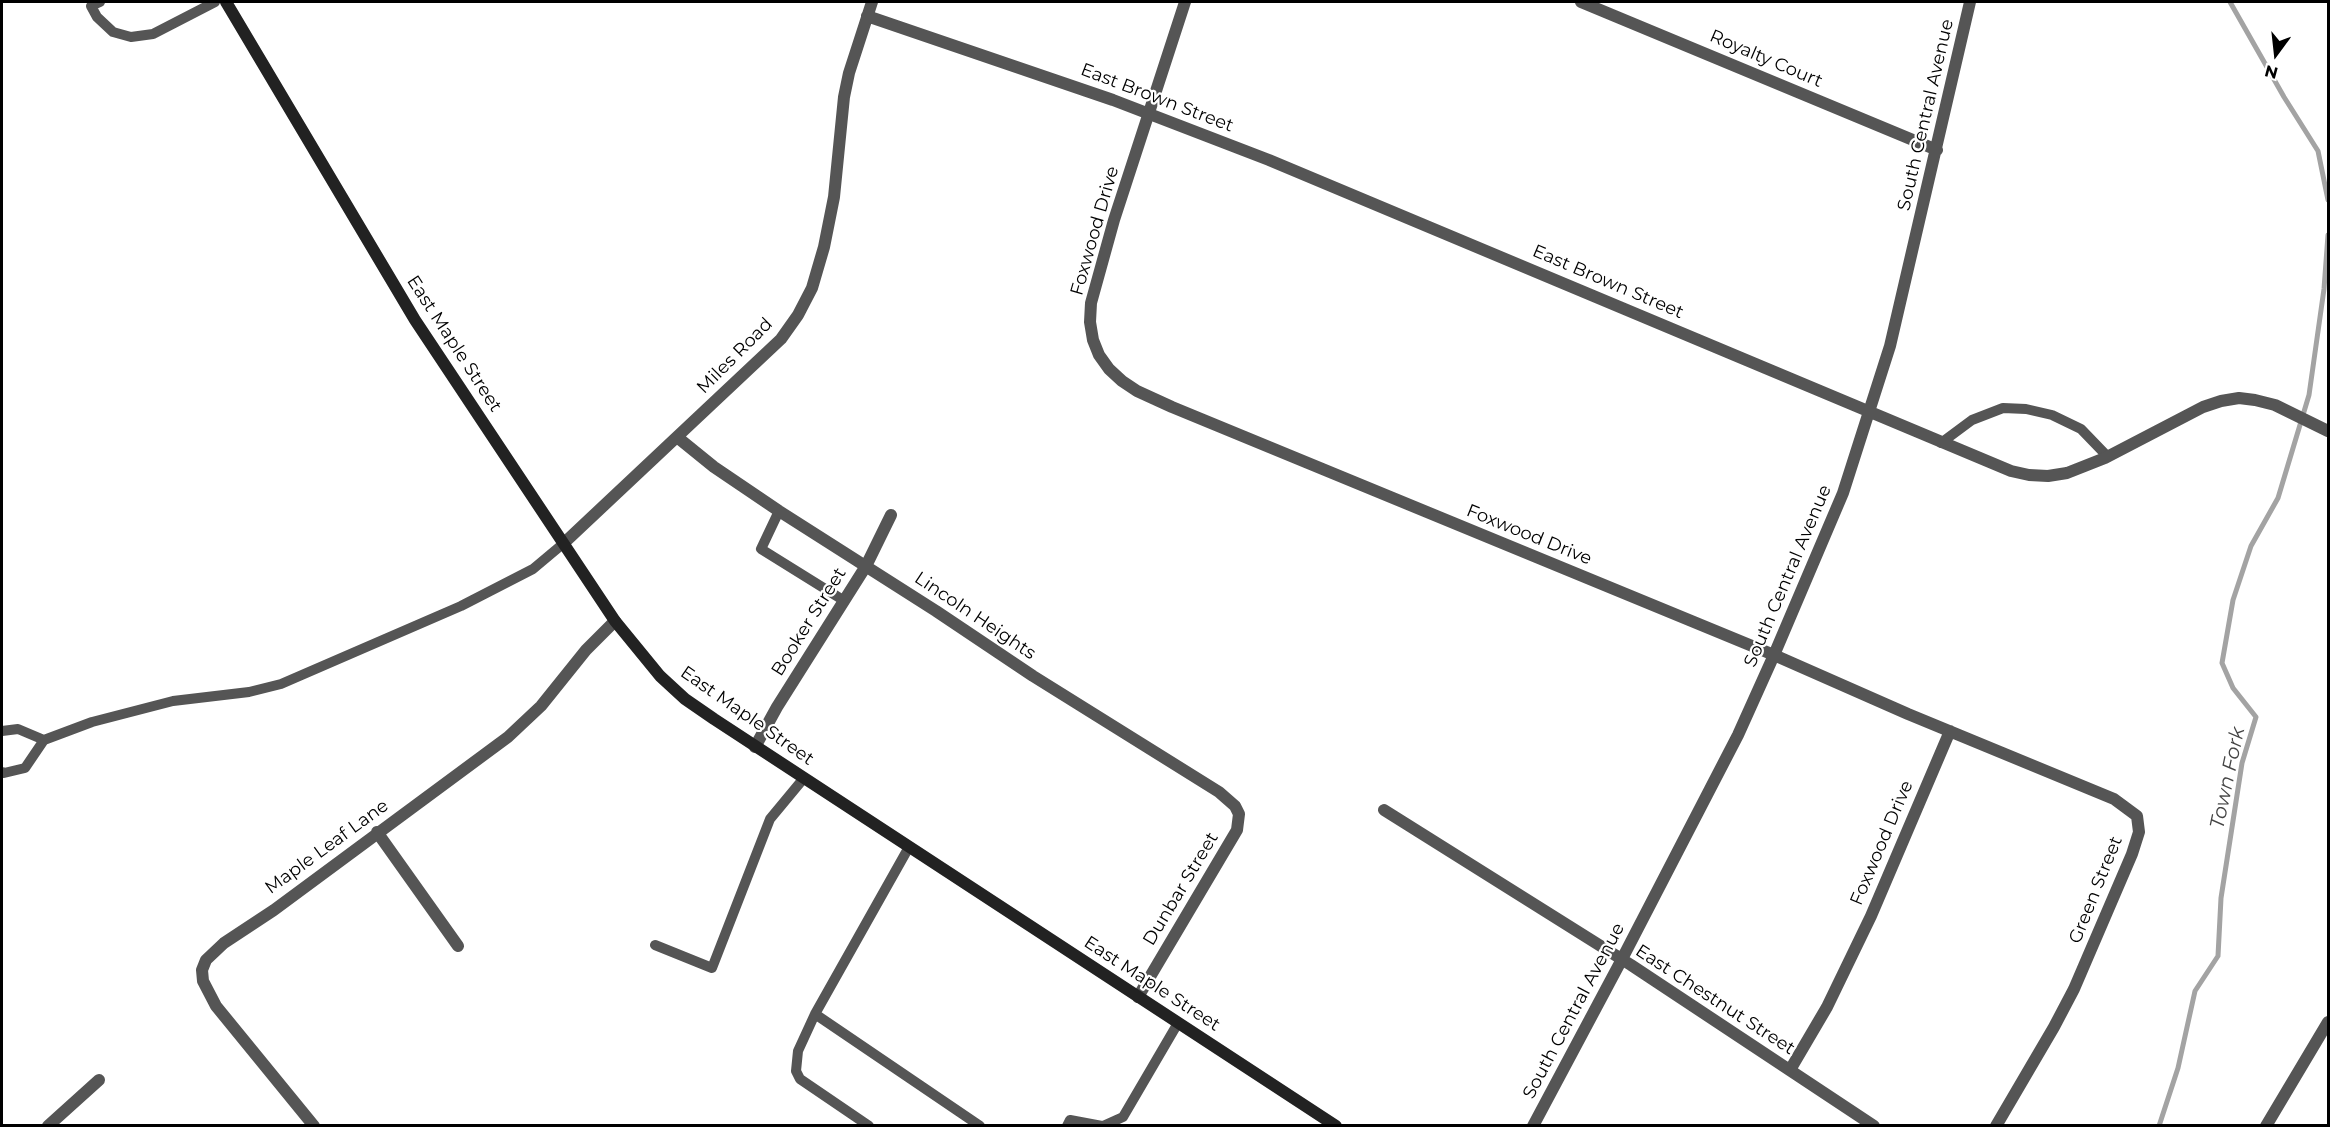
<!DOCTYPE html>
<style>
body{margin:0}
#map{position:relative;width:2330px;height:1127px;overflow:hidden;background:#fff;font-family:Montserrat,sans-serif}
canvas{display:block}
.frame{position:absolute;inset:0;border:3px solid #000;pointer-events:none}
.north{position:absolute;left:2246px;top:24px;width:60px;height:60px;-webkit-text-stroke:4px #fff;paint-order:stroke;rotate:195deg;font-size:16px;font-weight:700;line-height:24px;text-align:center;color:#000}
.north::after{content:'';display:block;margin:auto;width:21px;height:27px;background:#000;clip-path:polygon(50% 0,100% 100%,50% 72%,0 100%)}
</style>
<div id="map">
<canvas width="2330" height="1127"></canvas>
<div class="frame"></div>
<div class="north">N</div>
</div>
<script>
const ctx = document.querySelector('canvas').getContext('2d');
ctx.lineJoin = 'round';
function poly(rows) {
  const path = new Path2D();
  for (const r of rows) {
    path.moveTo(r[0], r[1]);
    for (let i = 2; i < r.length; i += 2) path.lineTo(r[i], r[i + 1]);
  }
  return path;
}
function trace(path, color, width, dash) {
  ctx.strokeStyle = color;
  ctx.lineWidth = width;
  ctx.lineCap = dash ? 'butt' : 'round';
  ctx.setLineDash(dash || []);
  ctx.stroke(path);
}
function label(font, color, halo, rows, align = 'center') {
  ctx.font = font + ' Montserrat,sans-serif';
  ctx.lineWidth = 4.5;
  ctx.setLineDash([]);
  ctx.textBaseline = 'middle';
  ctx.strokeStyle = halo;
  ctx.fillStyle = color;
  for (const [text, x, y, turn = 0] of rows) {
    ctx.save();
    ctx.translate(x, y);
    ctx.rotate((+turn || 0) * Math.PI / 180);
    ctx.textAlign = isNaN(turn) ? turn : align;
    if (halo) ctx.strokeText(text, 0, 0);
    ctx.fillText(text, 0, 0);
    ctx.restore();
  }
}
const stream = poly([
 [2230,2,2284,97,2318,151,2328,200],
 [2159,1126,2178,1068,2195,991,2218,956,2221,898,2242,763,2256,717,2233,688,2222,663,2233,600,2251,546,2278,498,2309,395,2324,289,2328,235]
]);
const service = poly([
 [100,2,91,6,97,17,113,32,131,37,153,34,215,2],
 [1941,443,1972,420,2003,408,2026,409,2052,415,2081,429,2108,457],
 [779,511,761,549,843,600],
 [2,731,18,729,44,740],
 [2,772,4,773,25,768,44,740,92,722,173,701,249,692,281,684,461,606,533,569,564,543],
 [909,847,815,1014,980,1126],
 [655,945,712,968,770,819,804,778],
 [815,1014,798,1051,796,1071,800,1079,869,1126],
 [1067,1126,1070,1120,1102,1126],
 [1103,1126,1123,1117,1178,1023]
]);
const minor = poly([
 [1185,2,1114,220,1091,303,1090,322,1093,340,1099,355,1109,369,1122,381,1137,391,1172,407,1774,655,1908,714,2114,799,2137,816,2139,832,2132,854,2074,989,2054,1027,1996,1126],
 [1581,2,1937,150],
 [867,16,1113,100,1269,160,2011,471,2029,475,2048,476,2067,473,2105,458,2203,407,2221,401,2239,398,2255,400,2275,405,2328,431],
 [677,437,714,467,779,511,936,611,1033,676,1219,792,1235,806,1239,814,1237,830,1138,997],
 [564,543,781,339,798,315,812,288,824,247,834,197,844,97,849,73,872,2],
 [755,747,777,707,866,566,891,515],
 [1384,810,1631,965,1874,1126],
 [377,832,458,946],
 [1790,1070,1827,1007,1871,916,1950,731],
 [48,1126,99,1080],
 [314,1126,216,1006,203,981,202,970,206,960,224,943,274,910,508,737,541,706,586,650,615,621],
 [1533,1126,1621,961,1738,735,1774,655,1843,493,1890,346,1970,2],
 [2266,1126,2328,1022]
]);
const secondary = poly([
 [226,2,415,320,615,621,660,676,685,699,714,719,1336,1126]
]);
const streetNames = [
 ["Royalty Court",1766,59,23],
 ["East Brown Street",1157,98,21],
 ["South Central Avenue",1926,115,-77],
 ["Foxwood Drive",1095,231,-74],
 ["East Brown Street",1608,282,23],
 ["East Maple Street",454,344,57],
 ["Miles Road",735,356,-45],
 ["Foxwood Drive",1529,535,22],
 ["South Central Avenue",1788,576,-67],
 ["Lincoln Heights",975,616,34],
 ["Booker Street",809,622,-58],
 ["East Maple Street",747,716,35],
 ["Foxwood Drive",1882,843,-67],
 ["Maple Leaf Lane",327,847,-36],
 ["Dunbar Street",1181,889,-59],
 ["Green Street",2096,890,-68],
 ["East Maple Street",1152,984,33],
 ["East Chestnut Street",1715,1000,33],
 ["South Central Avenue",1574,1011,-62]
];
const waterNames = [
 ["Town Fork",2228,778,-78]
];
trace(stream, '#a3a3a3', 5);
trace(service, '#555', 10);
trace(minor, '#555', 12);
trace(secondary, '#222', 12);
label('18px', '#000', '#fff', streetNames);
label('italic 20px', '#444', '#fff', waterNames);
</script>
